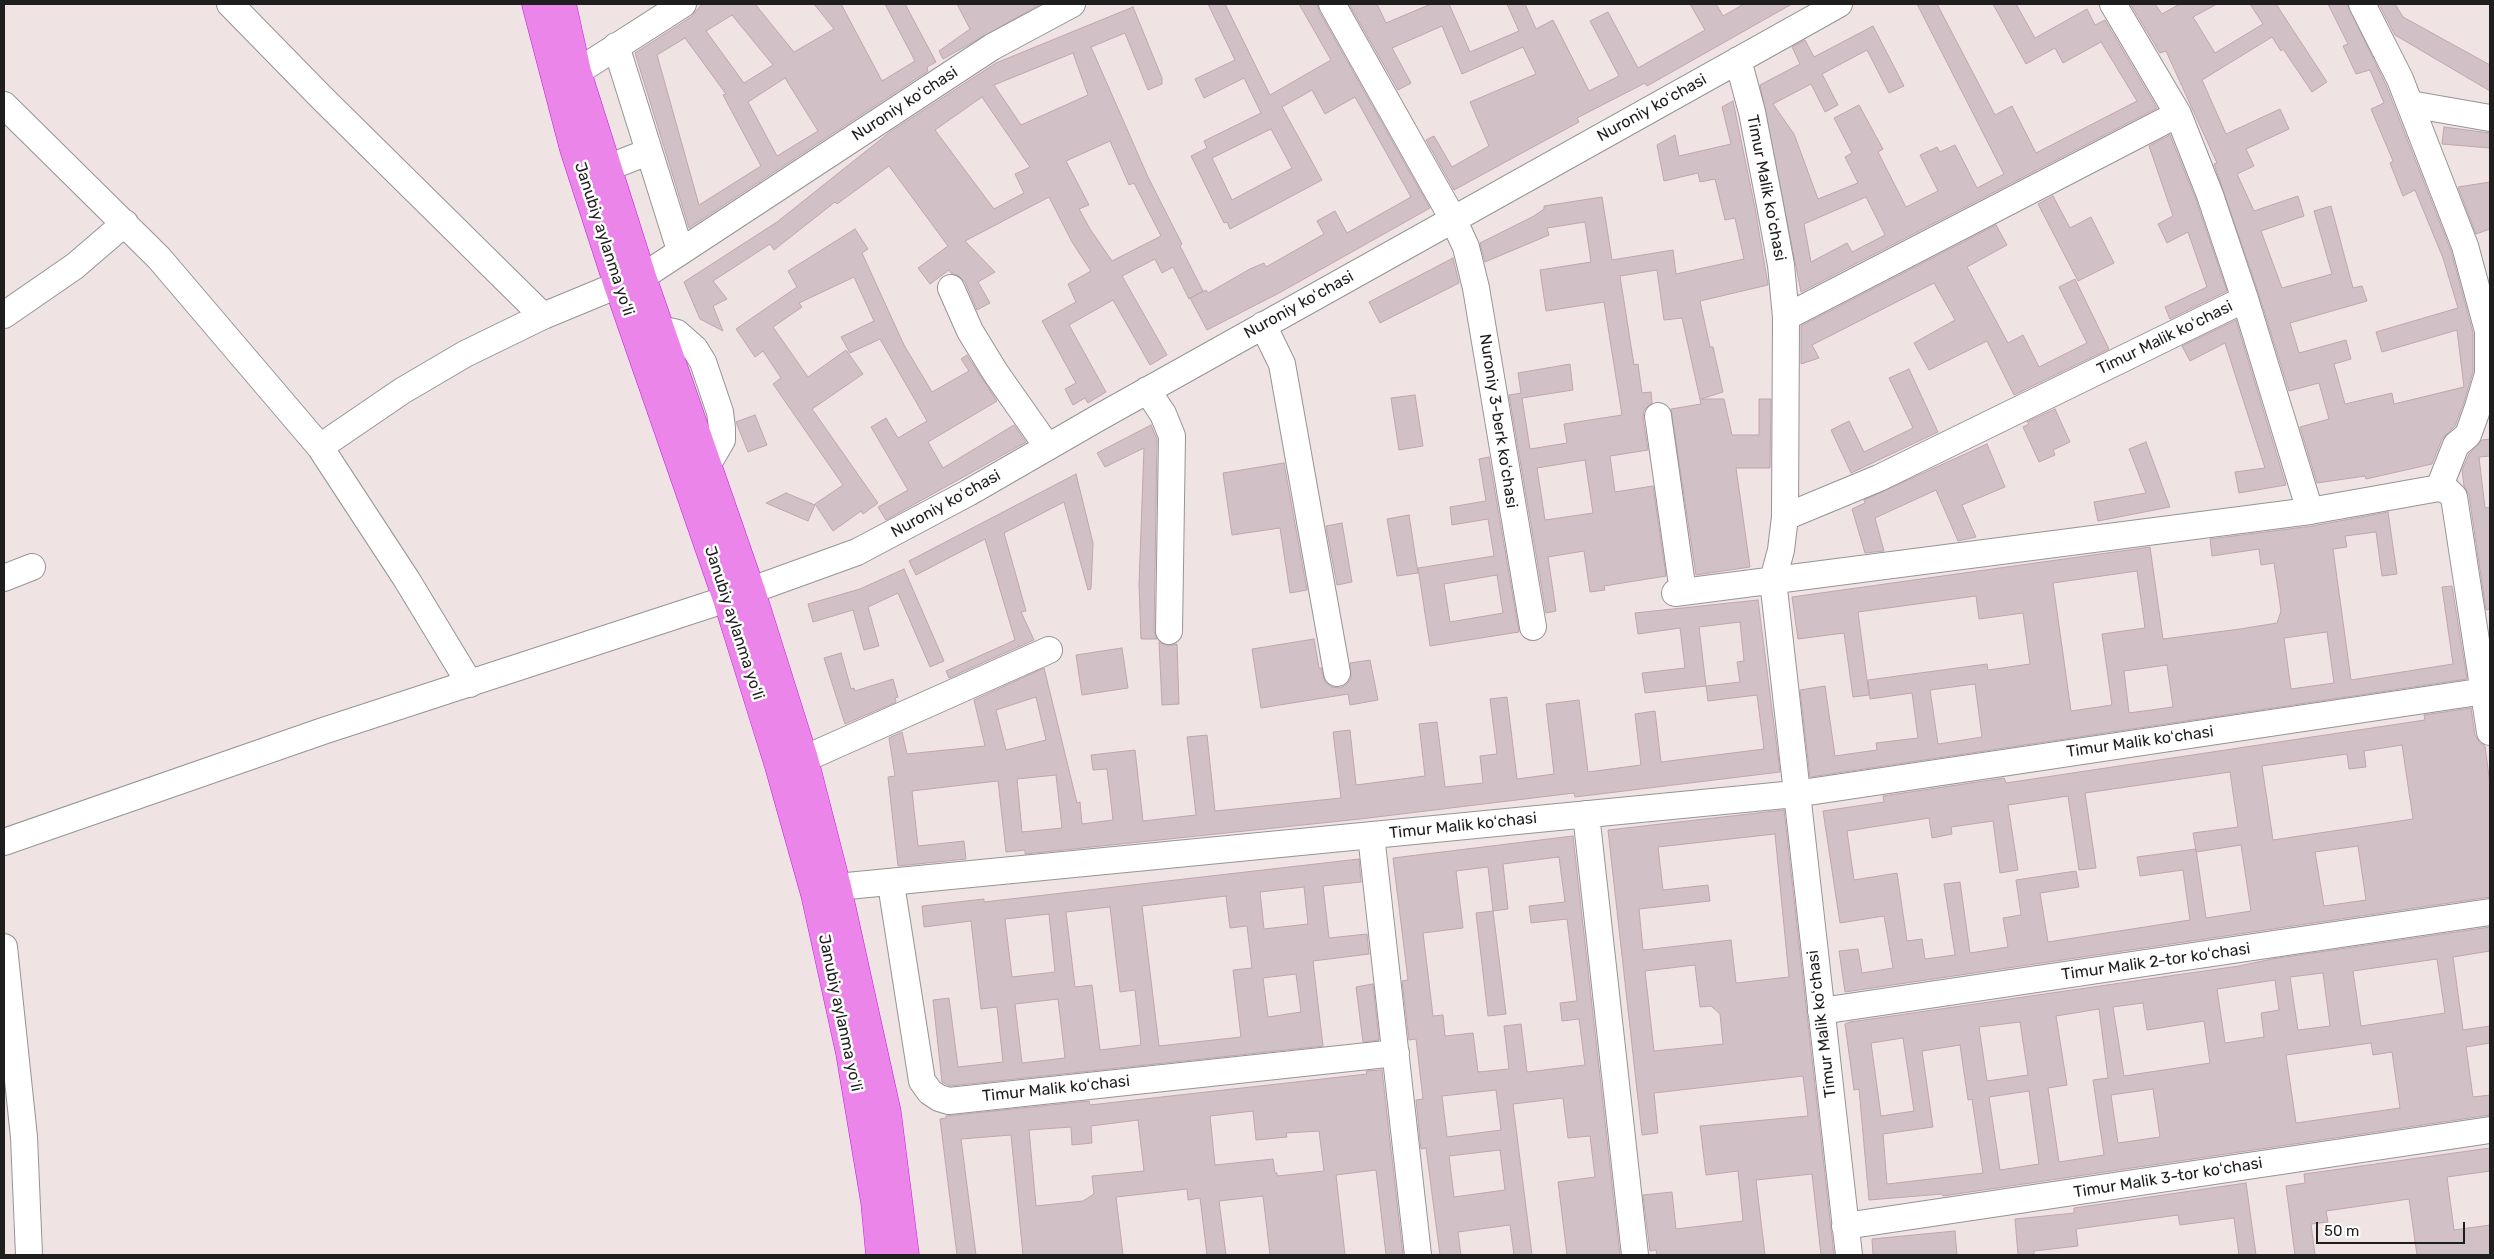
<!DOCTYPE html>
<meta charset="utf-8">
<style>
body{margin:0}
#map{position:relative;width:2494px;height:1259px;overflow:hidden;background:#efe3e4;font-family:Rubik,sans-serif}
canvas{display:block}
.frame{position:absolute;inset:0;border:5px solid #1e1e1e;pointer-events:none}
.scale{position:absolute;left:2316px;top:1222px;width:149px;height:22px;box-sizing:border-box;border:2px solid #1e1e1e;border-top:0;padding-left:6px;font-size:15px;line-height:18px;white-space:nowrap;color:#1e1e1e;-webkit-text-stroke:4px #fff;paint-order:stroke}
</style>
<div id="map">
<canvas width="2494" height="1259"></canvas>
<div class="frame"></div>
<div class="scale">50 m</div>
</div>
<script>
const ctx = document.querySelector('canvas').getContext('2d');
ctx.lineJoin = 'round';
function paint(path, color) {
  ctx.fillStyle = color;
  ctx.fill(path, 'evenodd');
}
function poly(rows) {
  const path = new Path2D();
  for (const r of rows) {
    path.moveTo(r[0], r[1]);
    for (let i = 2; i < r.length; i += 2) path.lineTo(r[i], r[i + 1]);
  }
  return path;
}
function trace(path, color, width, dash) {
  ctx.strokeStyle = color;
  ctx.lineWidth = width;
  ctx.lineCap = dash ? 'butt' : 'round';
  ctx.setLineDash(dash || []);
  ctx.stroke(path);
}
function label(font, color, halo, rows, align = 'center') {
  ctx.font = font + ' Rubik,sans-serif';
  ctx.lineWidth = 5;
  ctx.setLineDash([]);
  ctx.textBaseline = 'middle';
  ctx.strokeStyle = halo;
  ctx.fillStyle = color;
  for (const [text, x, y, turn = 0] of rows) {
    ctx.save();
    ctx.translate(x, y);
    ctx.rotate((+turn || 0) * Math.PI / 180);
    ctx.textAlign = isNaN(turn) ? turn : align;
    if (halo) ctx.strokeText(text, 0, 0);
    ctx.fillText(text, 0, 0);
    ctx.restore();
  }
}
const building = poly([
 [702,4,755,4,794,52,834,29,814,4,841,4,882,81,915,61,885,4,905,4,936,62,927,67,928,71,689,228,635,53,691,17,702,4],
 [732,15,773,65,744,83,706,31,732,15],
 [685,38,726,94,723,95,761,166,699,205,657,55,685,38],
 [785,78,818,131,777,156,748,102,785,78],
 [957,4,1041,4,943,59,939,51,970,29,957,4],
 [1208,4,1225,4,1270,95,1331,60,1299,4,1317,4,1319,11,1430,208,1279,293,1207,330,1190,298,1206,290,1208,293,1250,269,1264,263,1266,267,1324,234,1317,221,1335,211,1347,233,1411,197,1355,97,1325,114,1312,90,1282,107,1322,180,1230,229,1227,222,1224,223,1191,156,1207,148,1204,141,1261,113,1244,78,1204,98,1195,79,1235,60,1208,4],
 [1271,129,1292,168,1232,200,1212,158,1271,129],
 [1349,4,1377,4,1386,23,1431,4,1449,4,1470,52,1519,31,1507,4,1525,4,1536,29,1553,20,1589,91,1619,76,1590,21,1608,12,1638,68,1705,30,1690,4,1716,4,1723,16,1744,4,1792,4,1647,86,1645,83,1577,118,1579,122,1454,190,1426,140,1434,136,1452,167,1489,146,1470,102,1536,74,1523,47,1462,74,1442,26,1392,48,1411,83,1398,90,1349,4],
 [1917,4,1937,4,1995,115,2012,106,2036,153,2137,101,2101,42,2063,63,2055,48,2026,64,1993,4,2016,4,2035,38,2087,9,2095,25,2105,20,2157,108,1801,292,1760,85,1800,64,1792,47,1805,40,1814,57,1873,26,1904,86,1889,93,1867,50,1822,74,1838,105,1825,112,1811,84,1773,104,1794,134,1818,199,1858,183,1845,157,1852,153,1834,118,1859,105,1883,149,1878,152,1906,207,1938,191,1920,155,1937,147,1940,152,1955,145,1977,188,2004,174,1917,4],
 [1866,197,1885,235,1852,252,1847,243,1811,262,1804,224,1866,197],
 [2134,4,2155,4,2162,14,2180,4,2217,4,2193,17,2215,53,2263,24,2250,4,2276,4,2327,82,2312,92,2283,49,2281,51,2272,37,2202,80,2226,134,2280,109,2289,129,2246,149,2254,166,2237,174,2254,211,2298,196,2304,216,2261,231,2282,288,2332,274,2314,211,2331,206,2353,288,2362,286,2367,301,2290,323,2299,353,2346,340,2351,359,2334,364,2345,404,2392,393,2394,404,2464,387,2457,330,2382,352,2376,332,2458,308,2443,258,2415,190,2403,196,2390,163,2393,161,2371,109,2384,103,2370,70,2356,74,2343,46,2348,44,2328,4,2347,4,2386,85,2451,251,2473,333,2473,372,2464,402,2455,426,2442,439,2432,464,2366,479,2365,476,2317,483,2300,427,2329,419,2319,383,2289,391,2259,295,2214,164,2217,163,2166,51,2160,53,2131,5,2134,4],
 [2379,4,2395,4,2403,17,2490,65,2490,91,2395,35,2379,4],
 [1133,7,1162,78,1162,84,1148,90,1125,33,1091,47,1148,177,1182,244,1180,246,1203,291,1189,299,1173,267,1162,273,1155,259,1122,276,1167,355,1150,365,1113,300,1069,325,1106,392,1088,403,1085,398,1073,405,1065,389,1076,383,1042,321,1076,302,1068,284,1091,271,1072,242,1049,197,965,241,995,272,978,282,990,303,977,310,965,282,959,276,951,273,949,270,930,284,918,268,948,246,889,166,837,204,835,202,774,250,770,244,713,281,727,299,713,306,723,331,700,319,684,282,777,222,890,132,996,63,1133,7],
 [1073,53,1088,95,1021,125,994,85,1073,53],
 [982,97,1030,167,1015,174,1024,193,994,209,935,130,982,97],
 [1110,141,1129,185,1134,183,1161,236,1112,261,1090,229,1079,209,1089,205,1066,161,1110,141],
 [1733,101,1755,208,1768,285,1700,301,1710,347,1713,347,1723,392,1701,399,1724,399,1732,435,1759,435,1759,399,1771,399,1770,468,1736,468,1750,567,1696,575,1671,409,1701,404,1682,318,1664,320,1657,270,1620,276,1634,365,1638,364,1642,393,1651,392,1652,403,1644,410,1643,418,1648,450,1610,456,1615,492,1653,486,1666,576,1604,586,1605,590,1590,592,1584,551,1548,557,1556,611,1546,613,1509,395,1521,393,1518,373,1570,364,1573,390,1522,398,1530,449,1567,443,1564,424,1622,415,1604,302,1546,311,1540,270,1591,262,1585,222,1547,228,1549,235,1485,262,1480,243,1534,216,1544,209,1544,206,1602,197,1612,260,1673,250,1676,274,1744,259,1735,218,1725,220,1715,179,1700,182,1698,173,1664,181,1657,145,1675,135,1679,156,1731,144,1722,107,1733,101],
 [1585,460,1593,513,1545,520,1537,468,1585,460],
 [2444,127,2490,133,2490,148,2442,144,2444,127],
 [2170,135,2196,200,2227,291,2170,319,2165,307,2207,287,2188,232,2167,243,2158,224,2173,216,2149,146,2170,135],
 [2490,182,2490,229,2476,234,2458,187,2490,182],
 [2053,196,2070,228,2091,217,2114,263,2078,281,2038,204,2053,196],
 [1996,225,2007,245,1967,267,2008,343,2023,335,2039,367,2087,343,2059,287,2075,279,2109,349,2014,395,1987,341,1929,370,1914,343,1955,320,1934,283,1812,345,1819,358,1801,364,1801,326,1996,225],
 [855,229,868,249,862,253,904,345,932,392,969,371,961,359,967,355,997,401,928,442,943,468,1014,425,1026,442,886,520,878,507,908,490,871,427,886,418,898,438,927,421,880,339,850,353,841,337,874,321,854,277,799,303,802,307,773,327,808,377,846,350,863,374,812,409,878,503,863,514,861,511,833,531,815,504,843,485,773,384,781,378,763,351,755,357,736,329,797,287,788,271,855,229],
 [1453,258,1459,283,1380,323,1369,302,1453,258],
 [2236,320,2286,485,2239,493,2235,472,2265,468,2225,343,2190,361,2182,346,2236,320],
 [1909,369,1938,432,1851,473,1831,430,1849,421,1864,452,1913,428,1889,378,1909,369],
 [1415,395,1423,446,1399,450,1391,398,1415,395],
 [2055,409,2070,442,2053,450,2055,455,2039,462,2023,427,2029,424,2027,422,2055,409],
 [755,415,767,445,748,452,736,422,755,415],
 [1151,425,1157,439,1154,631,1157,639,1141,639,1139,585,1144,448,1105,467,1097,453,1151,425],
 [2490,439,2490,456,2479,457,2485,508,2490,507,2490,609,2486,610,2469,495,2464,486,2462,470,2469,454,2482,440,2490,439],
 [2146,442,2170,507,2098,521,2094,502,2146,493,2129,449,2146,442],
 [1987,444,2005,487,1962,505,1976,537,1958,541,1936,490,1875,518,1884,551,1865,553,1852,509,1865,503,1864,500,1987,444],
 [1489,457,1519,632,1430,646,1418,568,1494,556,1488,519,1452,525,1450,507,1486,501,1479,459,1489,457],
 [1497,575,1503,613,1450,622,1444,584,1497,575],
 [1284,463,1307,590,1290,593,1280,528,1232,535,1223,473,1284,463],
 [1076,474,1093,543,1091,589,1088,590,1064,502,1004,533,1026,611,1021,612,1034,640,949,678,946,671,1015,640,985,539,916,575,909,561,1076,474],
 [786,493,815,505,808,521,766,503,786,493],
 [2388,512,2397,574,2382,576,2376,532,2345,536,2347,547,2333,549,2351,680,2453,664,2442,587,2452,586,2467,679,1810,777,1800,690,1825,686,1835,756,1877,750,1876,743,1918,738,1912,693,1870,699,1868,680,1987,664,1988,670,2030,664,2023,613,1979,619,1976,596,1858,612,1869,695,1853,697,1844,633,1798,639,1792,597,2150,547,2163,639,2240,629,2277,623,2281,611,2274,563,2261,565,2259,549,2212,556,2210,539,2312,526,2388,512],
 [2137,571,2145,628,2102,634,2112,705,2071,711,2053,583,2137,571],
 [2327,632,2334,683,2291,689,2284,638,2327,632],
 [2167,665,2173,707,2129,713,2124,671,2167,665],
 [1975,684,1982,737,1938,744,1930,690,1975,684],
 [1409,515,1418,573,1397,576,1387,519,1409,515],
 [1342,523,1352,582,1337,585,1326,526,1342,523],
 [904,569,944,661,930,667,898,593,868,607,879,646,864,650,853,610,813,622,808,604,860,589,904,569],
 [1758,600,1780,772,1575,797,1574,793,1360,819,1025,854,1025,850,1006,852,998,781,954,786,912,791,918,846,964,841,966,859,898,866,888,777,895,776,889,738,902,732,907,754,985,746,974,700,1044,668,1077,803,1080,802,1082,824,1113,820,1107,769,1093,770,1091,755,1135,750,1143,821,1196,815,1187,737,1207,735,1215,811,1341,798,1333,732,1350,730,1356,785,1425,776,1419,724,1437,722,1445,787,1483,783,1480,756,1497,754,1490,699,1507,697,1517,779,1554,774,1546,704,1579,700,1588,772,1641,765,1635,714,1655,711,1661,762,1764,749,1757,695,1708,701,1706,686,1645,693,1642,673,1685,668,1680,628,1638,634,1635,613,1758,600],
 [1740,622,1744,661,1737,662,1740,682,1706,686,1699,627,1740,622],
 [1036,697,1046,740,1006,750,996,710,1036,697],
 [1056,775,1062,828,1022,832,1017,779,1056,775],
 [1314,639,1319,668,1321,668,1325,682,1332,687,1340,688,1347,684,1351,678,1350,663,1370,660,1378,700,1350,705,1348,694,1261,708,1252,649,1314,639],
 [1159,642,1168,646,1177,644,1179,704,1162,705,1159,642],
 [1122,648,1128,688,1082,695,1076,655,1122,648],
 [841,653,851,689,854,688,855,691,893,679,898,697,895,698,896,702,845,724,824,658,841,653],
 [2471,708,2475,735,2479,742,2485,746,2490,784,2490,897,1845,992,1839,951,1858,949,1862,973,1893,968,1884,916,1840,923,1823,811,1884,802,1883,796,2004,778,2006,783,2425,720,2424,715,2471,708],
 [2402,745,2413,819,2273,840,2262,766,2347,754,2349,769,2366,767,2364,751,2402,745],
 [2230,772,2238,827,2193,833,2196,852,2241,845,2251,911,2206,918,2196,849,2137,857,2140,876,2183,870,2190,920,2048,942,2040,893,2079,887,2076,871,2016,880,2021,915,2003,918,2008,947,1970,953,1960,882,1944,884,1955,955,1925,959,1922,939,1907,941,1897,873,1854,880,1847,831,1929,818,1932,838,1952,834,1951,827,1993,821,2000,873,2018,870,2008,805,2068,796,2079,870,2096,868,2085,793,2230,772],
 [2358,846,2366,900,2324,906,2315,852,2358,846],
 [1784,810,1834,1255,1821,1255,1812,1174,1756,1180,1765,1255,1657,1255,1656,1250,1650,1251,1643,1195,1672,1192,1676,1229,1743,1221,1738,1171,1706,1175,1700,1126,1808,1116,1803,1076,1654,1093,1658,1133,1642,1135,1608,830,1784,810],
 [1775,834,1789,977,1736,983,1731,940,1643,950,1639,909,1710,901,1708,885,1663,890,1658,847,1775,834],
 [1695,965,1700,1007,1711,1006,1720,1014,1723,1044,1654,1051,1645,971,1695,965],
 [1573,836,1620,1255,1567,1255,1558,1182,1595,1177,1590,1136,1568,1138,1563,1098,1513,1104,1532,1255,1514,1255,1510,1225,1458,1232,1461,1255,1440,1255,1426,1148,1421,1149,1416,1100,1423,1099,1416,1039,1409,1040,1402,981,1408,980,1393,858,1573,836],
 [1559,857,1565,902,1529,906,1531,923,1567,919,1577,1001,1560,1003,1562,1021,1579,1019,1585,1065,1527,1072,1521,1024,1504,1026,1509,1069,1478,1072,1473,1033,1445,1036,1443,1015,1433,1016,1423,933,1463,928,1456,871,1488,867,1493,911,1508,909,1503,864,1559,857],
 [1496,1090,1501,1130,1447,1137,1442,1096,1496,1090],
 [1500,1150,1505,1190,1454,1197,1449,1156,1500,1150],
 [1359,859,1361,882,1323,886,1329,938,1367,934,1369,954,1313,961,1323,1046,950,1086,942,1082,933,1000,949,998,958,1067,1003,1062,997,1007,981,1009,971,921,924,927,922,906,984,899,984,902,1359,859],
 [1304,887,1308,924,1264,929,1260,892,1304,887],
 [1226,896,1230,928,1247,926,1252,968,1233,970,1241,1037,1159,1046,1142,906,1226,896],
 [1110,907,1120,992,1135,990,1141,1045,1100,1050,1092,985,1075,987,1066,912,1110,907],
 [1049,914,1055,972,1012,977,1005,919,1049,914],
 [1296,974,1301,1012,1268,1017,1263,978,1296,974],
 [1058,999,1065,1058,1022,1063,1015,1004,1058,999],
 [1493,911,1506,1014,1488,1016,1476,913,1493,911],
 [2490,927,2490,951,2453,957,2463,1030,2490,1026,2490,1043,2466,1047,2473,1097,2490,1095,2490,1115,1943,1196,1942,1194,1869,1200,1859,1089,1854,1090,1845,1024,1850,1022,2239,966,2272,959,2490,927],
 [2437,959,2445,1013,2361,1026,2353,971,2437,959],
 [2323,973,2330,1026,2298,1030,2290,977,2323,973],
 [2275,980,2279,1010,2261,1013,2264,1037,2225,1043,2217,989,2275,980],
 [2143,1003,2147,1030,2204,1021,2210,1063,2124,1076,2113,1007,2143,1003],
 [2099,1009,2108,1078,2093,1080,2104,1155,2059,1162,2048,1088,2067,1085,2056,1016,2099,1009],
 [2020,1022,2028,1075,1987,1081,1979,1027,2020,1022],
 [1903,1038,1914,1111,1881,1116,1871,1043,1903,1038],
 [2371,1043,2373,1055,2392,1052,2400,1108,2296,1123,2286,1055,2371,1043],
 [1960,1045,1968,1100,1972,1099,1983,1173,1887,1184,1883,1134,1933,1127,1922,1051,1960,1045],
 [2153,1089,2160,1137,2118,1143,2111,1095,2153,1089],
 [2029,1091,2039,1164,2000,1170,1989,1097,2029,1091],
 [1373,984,1379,1040,1363,1042,1356,987,1373,984],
 [1382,1070,1403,1255,1386,1255,1376,1170,1336,1175,1345,1255,1270,1255,1263,1196,1219,1201,1226,1255,1207,1255,1200,1198,1188,1200,1187,1189,1116,1197,1123,1255,1023,1255,1011,1135,961,1139,976,1255,957,1255,940,1119,946,1118,946,1116,1089,1101,1090,1105,1367,1074,1366,1071,1382,1070],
 [1253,1111,1256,1140,1287,1137,1286,1133,1319,1131,1324,1171,1277,1176,1277,1173,1275,1173,1273,1159,1215,1165,1210,1116,1253,1111],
 [1138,1120,1144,1171,1092,1176,1094,1194,1083,1201,1036,1206,1029,1130,1071,1127,1072,1145,1092,1143,1091,1126,1138,1120],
 [2490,1148,2490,1171,2447,1177,2454,1230,2490,1225,2490,1255,2417,1255,2409,1199,2326,1211,2328,1222,2311,1224,2315,1255,2295,1255,2286,1186,2305,1183,2304,1174,2490,1148],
 [2246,1183,2256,1255,2239,1255,2234,1218,2180,1225,2178,1215,2076,1229,2078,1246,2034,1251,2034,1255,2018,1255,2015,1219,2074,1213,2074,1208,2246,1183],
 [1955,1231,1957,1255,1873,1255,1872,1239,1955,1231]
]);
const minor = poly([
 [230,4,322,98,543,316],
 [1332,4,1453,219,1466,247,1476,288,1533,627],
 [2113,4,2178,114,2210,195,2245,299,2310,511],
 [2362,4,2400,79,2465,246,2488,331,2488,374,2478,407,2468,435,2456,445,2439,488],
 [616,46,680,250],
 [1738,60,1752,112,1770,205,1781,265,1786,317,1785,517,1781,550,1773,580,1849,1255],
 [577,72,683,4],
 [2410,104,2490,118],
 [4,105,159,258,320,447,407,580,470,684],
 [607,168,648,152],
 [642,277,992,47,1072,4],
 [951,288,970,331,995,372,1047,446],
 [4,315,75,266,125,223],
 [1786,317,2178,114],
 [1263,325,1282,364,1337,673],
 [660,329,677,333,695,349,703,362,720,412,722,428,722,440,708,464],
 [1147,390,1163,414,1172,436,1169,631],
 [1658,416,1683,592],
 [320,447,402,391,465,354,543,316,618,285],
 [1785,517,1879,478,2245,299],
 [4,578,32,567],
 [1675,593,2310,511,2439,488,2448,491,2454,497,2490,732],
 [804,759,1049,650],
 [1586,814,1635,1255],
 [1371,835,1418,1255],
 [4,842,323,731,727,599,857,552,968,493,1098,418,1839,4],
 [891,884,922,1081,930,1092,939,1098,949,1101,1396,1053],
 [837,887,1795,794,2485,691],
 [4,947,24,1137,29,1255],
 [1821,1011,2490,912],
 [1845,1226,2490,1130]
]);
const highway = poly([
 [536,4,574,149,618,285,727,599,779,766,815,894,850,1053,875,1202,880,1255],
 [562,4,577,72,642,277,751,591,804,759,837,887,887,1113,905,1255]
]);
const streetNames = [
 ["Nuroniy koʻchasi",905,104,-33],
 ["Nuroniy koʻchasi",1652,108,-29],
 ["Timur Malik koʻchasi",1766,188,79],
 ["Janubiy aylanma yoʻli",604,239,72],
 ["Nuroniy koʻchasi",1299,305,-29],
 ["Timur Malik koʻchasi",2165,338,-26],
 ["Nuroniy 3-berk koʻchasi",1498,421,81],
 ["Nuroniy koʻchasi",946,504,-29],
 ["Janubiy aylanma yoʻli",734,623,72],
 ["Timur Malik koʻchasi",2140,742,-8],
 ["Timur Malik koʻchasi",1463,826,-6],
 ["Timur Malik 2-tor koʻchasi",2156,962,-8],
 ["Janubiy aylanma yoʻli",840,1013,78],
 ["Timur Malik koʻchasi",1822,1024,-97],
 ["Timur Malik koʻchasi",1056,1089,-6],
 ["Timur Malik 3-tor koʻchasi",2168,1178,-9]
];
paint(building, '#d2c0c7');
trace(building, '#c2a4ae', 1);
trace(minor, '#959595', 28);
trace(highway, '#ca19e4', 29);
trace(minor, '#fff', 26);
trace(highway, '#ec85e9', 28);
label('16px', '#1e1e1e', '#fff', streetNames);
</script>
